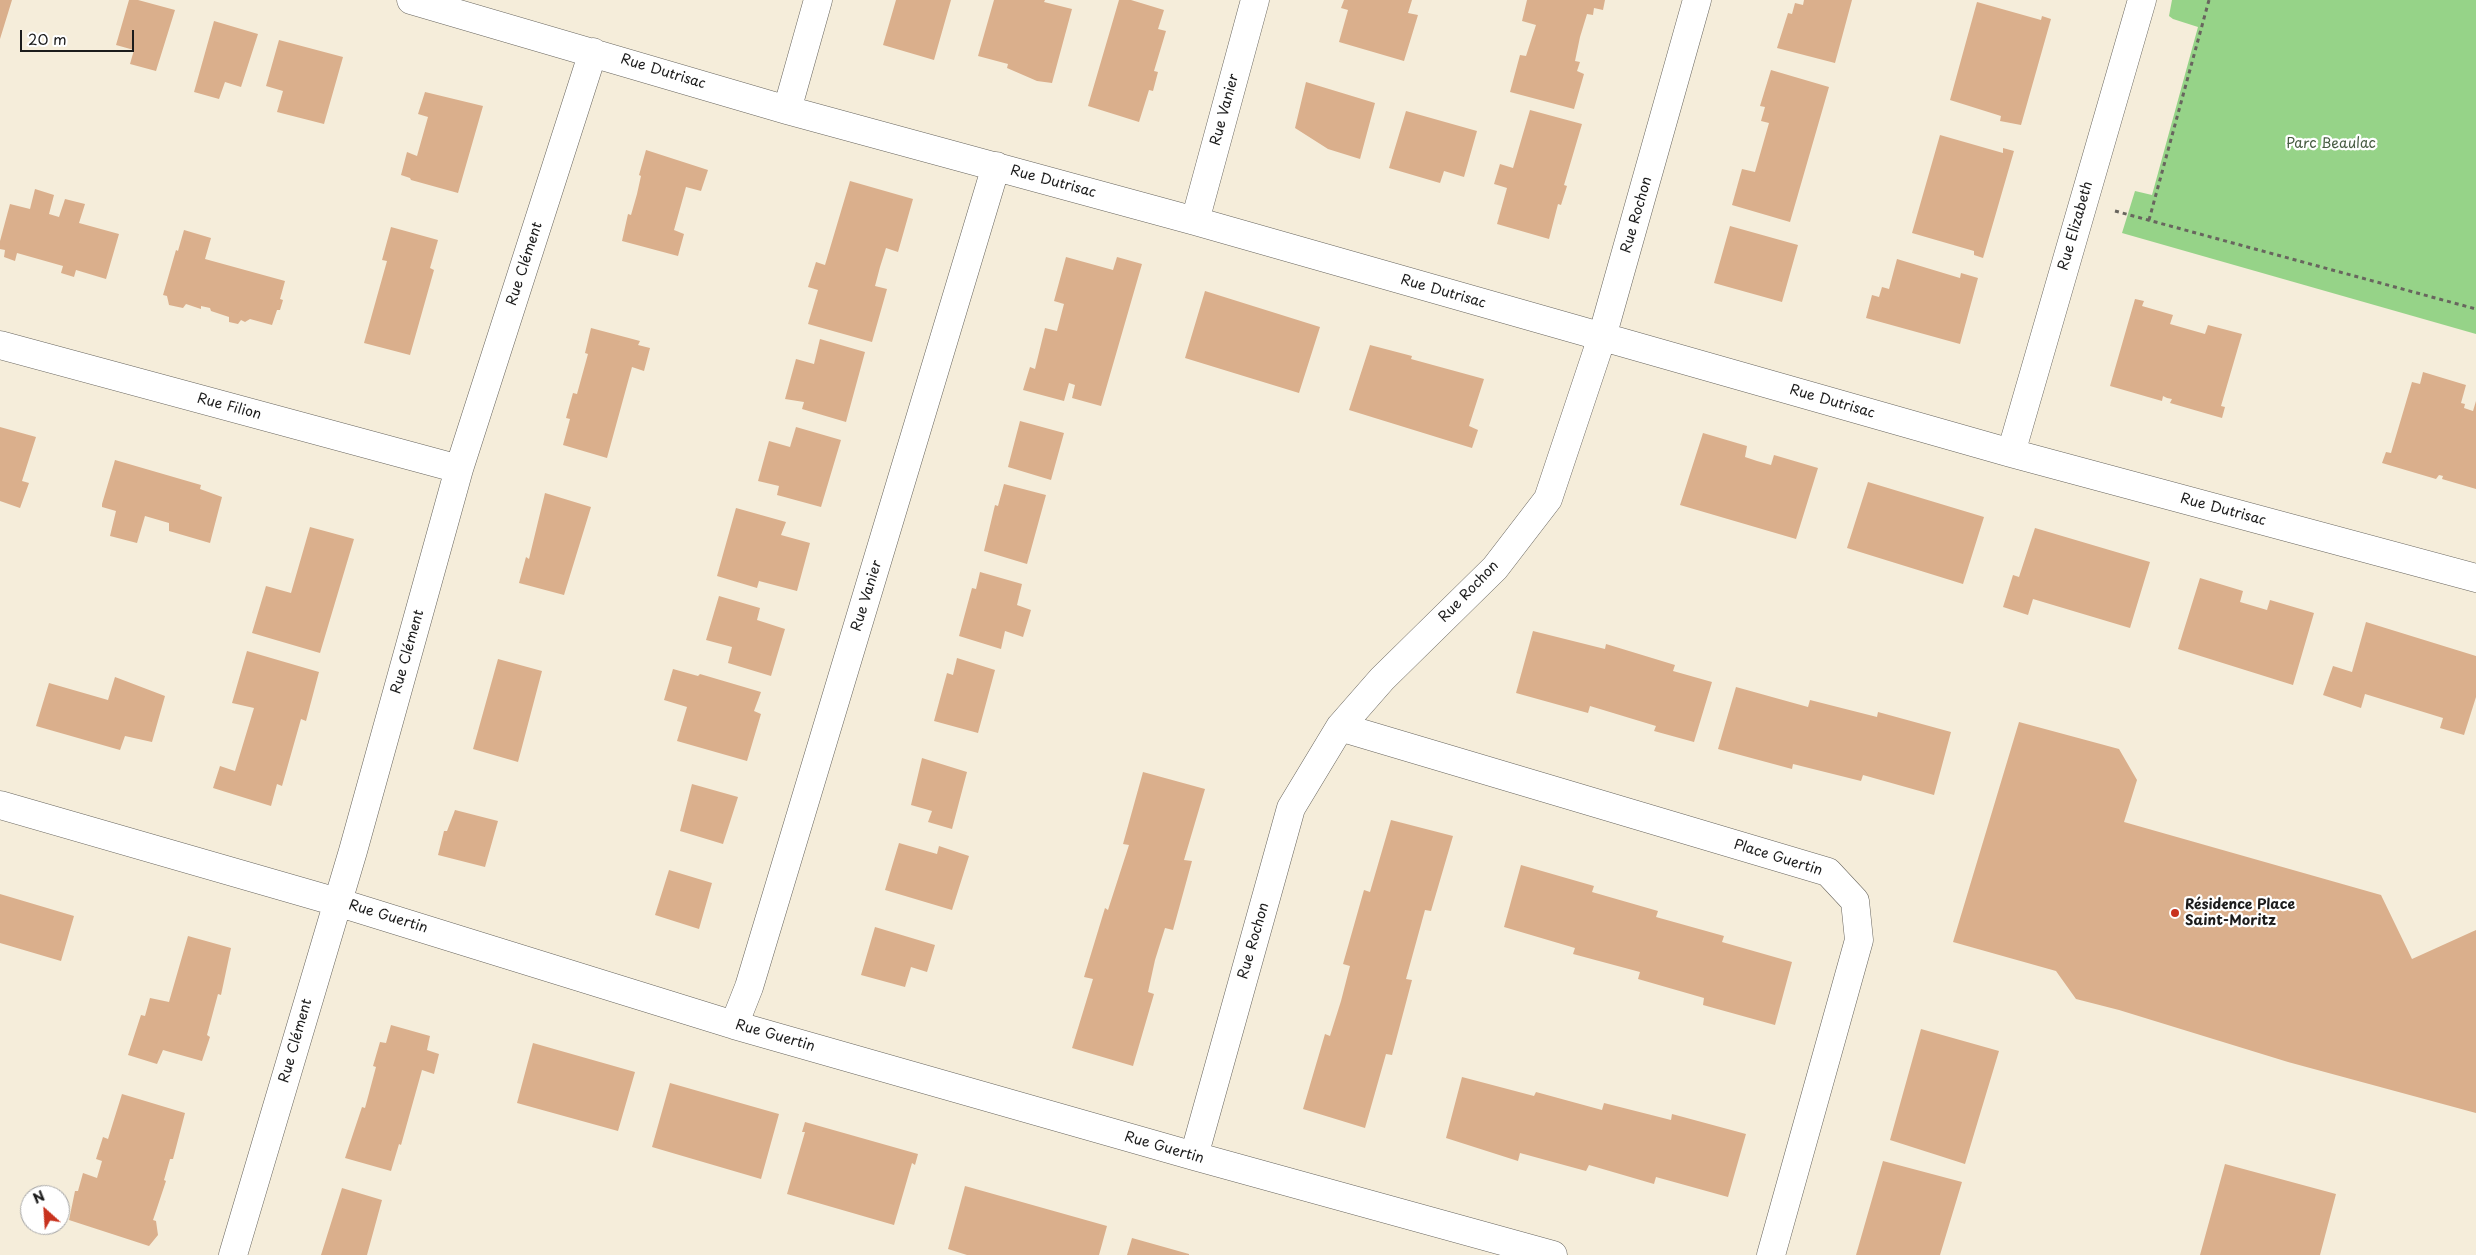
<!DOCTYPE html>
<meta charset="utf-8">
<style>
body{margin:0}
#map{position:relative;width:2476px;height:1255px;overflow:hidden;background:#f5edda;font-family:"Playpen Sans",sans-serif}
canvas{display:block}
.north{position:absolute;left:20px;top:1185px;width:50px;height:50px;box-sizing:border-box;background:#fff;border:1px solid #a4a4a4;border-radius:50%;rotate:334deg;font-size:14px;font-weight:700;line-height:20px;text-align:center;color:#1c1c1c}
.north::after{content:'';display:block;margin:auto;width:18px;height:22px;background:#c8321e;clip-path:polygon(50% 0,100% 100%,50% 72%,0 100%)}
.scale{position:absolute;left:20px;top:30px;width:114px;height:22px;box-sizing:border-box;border:2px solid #1c1c1c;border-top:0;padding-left:6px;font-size:15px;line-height:18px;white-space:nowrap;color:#1c1c1c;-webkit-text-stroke:4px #fff;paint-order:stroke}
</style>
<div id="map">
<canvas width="2476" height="1255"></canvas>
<div class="north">N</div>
<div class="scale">20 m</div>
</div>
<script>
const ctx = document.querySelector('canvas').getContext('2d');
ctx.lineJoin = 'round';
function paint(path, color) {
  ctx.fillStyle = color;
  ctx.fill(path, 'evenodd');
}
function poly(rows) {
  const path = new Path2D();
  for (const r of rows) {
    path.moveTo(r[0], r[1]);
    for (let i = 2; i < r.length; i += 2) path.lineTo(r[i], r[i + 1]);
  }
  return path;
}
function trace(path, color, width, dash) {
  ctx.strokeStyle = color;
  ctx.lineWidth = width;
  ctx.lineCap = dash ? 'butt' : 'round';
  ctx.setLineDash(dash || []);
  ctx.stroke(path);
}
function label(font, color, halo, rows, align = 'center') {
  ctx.font = font + ' "Playpen Sans",sans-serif';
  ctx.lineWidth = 4.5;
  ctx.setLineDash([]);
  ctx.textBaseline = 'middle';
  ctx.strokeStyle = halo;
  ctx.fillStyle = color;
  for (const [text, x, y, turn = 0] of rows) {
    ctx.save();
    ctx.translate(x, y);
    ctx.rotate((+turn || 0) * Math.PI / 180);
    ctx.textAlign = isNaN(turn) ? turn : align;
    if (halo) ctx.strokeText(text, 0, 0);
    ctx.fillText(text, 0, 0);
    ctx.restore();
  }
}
const green = poly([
 [2172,0,2476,0,2476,334,2122,233,2135,191,2152,195,2198,27,2173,19,2169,16]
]);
const building = poly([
 [0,0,12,0,0,39],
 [129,0,138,0,175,10,156,71,130,64,134,50,116,45],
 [896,0,951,0,934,60,883,45],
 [994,0,1045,0,1044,2,1072,9,1052,83,1037,81,1007,68,1008,64,978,56],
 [1119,0,1131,0,1164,10,1158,29,1166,31,1154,71,1158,72,1153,91,1149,90,1139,122,1088,106],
 [1344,0,1412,0,1408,13,1418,15,1404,61,1339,42,1348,10,1341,8],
 [1527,0,1605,0,1603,10,1594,8,1593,15,1587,14,1580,37,1575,61,1580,62,1577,71,1584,74,1574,109,1510,92,1520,55,1526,56,1536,25,1522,21],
 [1804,0,1852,0,1835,63,1777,48,1788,13,1792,14,1795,3,1803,5],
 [1977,2,2041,20,2042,16,2051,19,2021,125,2000,121,2001,116,1950,100],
 [214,21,258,34,241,87,225,82,219,99,194,92],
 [279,40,343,57,324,124,277,112,283,91,266,86],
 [1771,70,1829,87,1790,222,1732,205,1742,169,1755,172,1769,123,1761,121,1765,107,1760,106],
 [1306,82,1375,103,1360,159,1328,149,1295,128],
 [425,92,483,106,458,193,411,180,410,178,401,175,407,152,417,156,428,117,418,114],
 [1530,110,1582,124,1564,185,1567,186,1561,205,1558,204,1549,239,1497,224,1507,188,1494,184,1500,164,1513,168],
 [1406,111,1477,131,1464,177,1444,171,1440,183,1389,168],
 [1940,135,2003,153,2003,148,2014,151,1983,258,1974,255,1974,251,1912,233],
 [646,150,708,170,701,191,686,187,674,230,684,234,678,256,622,241,628,214,631,215,637,194,641,176,639,175],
 [850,181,913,199,898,252,886,248,880,267,875,286,887,289,872,342,808,324,818,290,808,287,816,262,825,265],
 [35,189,54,195,49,214,59,217,65,199,85,204,79,223,119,234,106,279,76,270,74,277,61,273,63,266,17,253,15,261,4,257,5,250,0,249,0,241,10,204,30,209],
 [1730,226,1798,245,1782,302,1714,283],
 [391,227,438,240,430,268,434,270,410,355,364,343,387,261,382,260],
 [184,230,211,238,205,259,285,281,280,299,283,300,280,310,277,310,272,325,250,319,245,322,241,320,238,324,229,322,229,317,211,311,210,308,201,306,201,309,186,304,183,308,169,305,167,296,163,295,176,250,178,251],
 [1066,257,1113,270,1117,257,1142,264,1101,406,1072,398,1075,385,1069,383,1064,401,1023,390,1030,367,1035,369,1045,328,1057,331,1064,304,1054,301],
 [1897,259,1960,278,1961,273,1978,278,1960,344,1866,318,1872,295,1879,297,1882,287,1889,289],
 [1205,291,1320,327,1299,393,1185,358],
 [2135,299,2144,301,2142,306,2173,315,2170,324,2205,334,2208,325,2242,334,2221,406,2225,407,2222,418,2170,403,2172,399,2167,398,2163,396,2162,401,2110,386],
 [591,328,640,341,638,345,650,348,644,371,632,367,607,458,563,445,570,419,566,418,573,393,577,394,588,354,585,353],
 [820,339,865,352,846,422,802,409,804,402,785,399,796,359,814,364],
 [1370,345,1412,356,1411,359,1484,379,1469,426,1478,430,1472,448,1349,410],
 [2423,372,2466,385,2461,403,2465,404,2464,408,2473,411,2476,401,2476,489,2442,479,2443,476,2439,475,2436,479,2382,463,2386,452,2391,453,2412,382,2420,384],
 [1020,421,1064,433,1051,480,1008,467],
 [0,427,36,437,22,481,29,483,20,508,0,501],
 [796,427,841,440,821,507,777,495,779,486,758,481,769,441,790,447],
 [1703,433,1747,446,1745,457,1757,461,1771,465,1774,455,1818,468,1796,539,1680,505],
 [115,460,201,485,200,489,222,497,210,543,169,531,169,523,145,516,137,543,110,536,116,511,102,507,102,504],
 [1868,482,1984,517,1963,584,1847,548],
 [1004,484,1046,495,1027,564,984,551,995,505,998,506],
 [545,493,591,507,564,595,519,583,526,557,529,559],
 [736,508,786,522,781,535,810,543,797,591,759,581,757,588,717,576],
 [310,527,354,539,320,653,252,633,266,586,291,593],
 [2035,528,2150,562,2130,628,2033,599,2028,615,2003,607,2013,575,2019,577],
 [980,572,1022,584,1017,605,1031,610,1023,637,1005,631,1001,649,959,636,972,588,976,589],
 [2200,578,2243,591,2240,602,2267,610,2270,600,2314,613,2293,685,2178,649],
 [719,596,760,608,757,620,785,629,771,676,728,663,732,647,706,640],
 [2366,622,2476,656,2476,697,2464,735,2440,728,2443,718,2365,694,2361,708,2323,695,2333,666,2352,672],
 [1533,631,1605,649,1606,644,1675,665,1673,671,1712,682,1694,742,1654,731,1656,726,1590,706,1588,713,1516,693],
 [247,651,319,672,306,721,301,719,282,786,277,784,271,806,213,788,220,766,235,771,254,708,232,703],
 [957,658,995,670,978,733,934,721,947,673,953,675],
 [498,659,542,671,518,762,473,749],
 [673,669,698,676,700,674,761,692,754,711,761,714,747,761,677,741,687,707,664,700],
 [115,677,165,696,152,742,125,736,120,750,36,726,49,683,108,700],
 [1736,687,1808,707,1810,700,1877,717,1878,712,1951,732,1934,795,1863,775,1861,781,1793,764,1792,769,1718,749],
 [2019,722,2119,749,2137,780,2124,822,2381,895,2412,959,2476,930,2476,1113,2288,1062,2119,1010,2076,999,2056,971,1953,942],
 [922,758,967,772,952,829,928,822,932,811,911,805],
 [1143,772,1205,789,1184,860,1192,861,1173,930,1165,928,1155,960,1148,992,1154,994,1133,1066,1072,1048,1093,979,1084,977,1105,908,1108,910,1129,845,1123,844],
 [692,784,738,797,723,844,680,831],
 [455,810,498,821,485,867,438,855,444,831,447,831],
 [1391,820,1453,836,1431,911,1425,910,1406,979,1412,980,1392,1055,1386,1054,1365,1128,1303,1109,1325,1034,1330,1036,1341,1001,1350,966,1343,964,1364,890,1370,892],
 [899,843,937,854,939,846,969,856,952,910,885,890],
 [1521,865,1594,886,1592,892,1658,911,1656,917,1724,936,1722,942,1792,962,1775,1025,1703,1005,1704,998,1638,979,1640,972,1573,954,1575,948,1504,927],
 [669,870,712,883,699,929,655,915],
 [0,894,74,916,61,961,0,943],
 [875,927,935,945,927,972,911,967,905,987,861,975],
 [188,936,231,948,221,995,218,994,207,1035,210,1037,202,1061,163,1050,157,1064,128,1055,141,1015,145,1016,150,998,169,1002],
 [391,1025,430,1036,427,1050,439,1054,434,1074,422,1070,401,1145,399,1144,391,1171,345,1158,362,1107,365,1108,376,1067,373,1066,380,1042,386,1043],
 [1921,1029,1999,1051,1965,1164,1890,1140],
 [533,1043,635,1072,618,1131,517,1103],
 [1462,1077,1534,1096,1536,1092,1602,1110,1604,1103,1671,1120,1672,1114,1746,1134,1728,1197,1656,1177,1654,1184,1589,1165,1586,1171,1520,1153,1518,1161,1446,1138],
 [670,1083,779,1114,761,1179,652,1147],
 [122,1094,185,1113,173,1159,170,1159,164,1180,166,1181,153,1220,156,1221,158,1235,149,1246,69,1220,75,1191,78,1191,83,1173,97,1178,102,1161,96,1159,103,1137,108,1139],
 [805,1122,918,1154,915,1165,912,1163,894,1225,787,1194,805,1132,802,1132],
 [1883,1161,1962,1182,1940,1255,1856,1255],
 [2225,1164,2336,1194,2320,1255,2200,1255],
 [965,1186,1107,1226,1099,1255,967,1255,948,1249],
 [342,1188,382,1200,367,1255,321,1255],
 [1132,1238,1189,1254,1189,1255,1127,1255]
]);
const path = poly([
 [2115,211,2476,309],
 [2149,220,2209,0]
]);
const street = poly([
 [411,0,787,110,1195,221,2011,453,2476,578],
 [787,110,818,0],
 [1195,221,1255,0],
 [0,345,459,469],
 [2011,453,2142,0],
 [1340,727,1828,872,1855,901,1859,940,1771,1255],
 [0,805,337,902,734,1025,1194,1156,1553,1255],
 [734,1025,749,987,996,166],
 [1194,1156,1291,808,1340,727,1382,679,1495,568,1548,499,1602,337,1697,0],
 [233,1255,353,851,459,469,593,52]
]);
const markers = [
 [2175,913,5,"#c8321e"]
];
const streetNames = [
 ["Rue Dutrisac",663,72,17],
 ["Rue Vanier",1225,110,-75],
 ["Rue Dutrisac",1053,182,15],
 ["Rue Rochon",1637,215,-74],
 ["Rue Elizabeth",2076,226,-74],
 ["Rue Clément",525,264,-72],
 ["Rue Dutrisac",1443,292,16],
 ["Rue Dutrisac",1832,402,16],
 ["Rue Filion",229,407,15],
 ["Rue Dutrisac",2223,510,15],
 ["Rue Rochon",1469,592,-46],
 ["Rue Vanier",867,596,-73],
 ["Rue Clément",408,652,-74],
 ["Place Guertin",1778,858,17],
 ["Rue Guertin",388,917,17],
 ["Rue Rochon",1254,941,-74],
 ["Rue Guertin",775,1036,16],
 ["Rue Clément",296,1041,-74],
 ["Rue Guertin",1164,1148,16]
];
const parkNames = [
 ["Parc Beaulac",2331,144]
];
const poiNames = [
 ["Résidence Place",2185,905],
 ["Saint-Moritz",2185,921]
];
paint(green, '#96d388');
paint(building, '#daaf8c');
trace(street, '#68655e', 29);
trace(path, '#68655e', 3, [4, 4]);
trace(street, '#fff', 28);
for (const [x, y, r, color] of markers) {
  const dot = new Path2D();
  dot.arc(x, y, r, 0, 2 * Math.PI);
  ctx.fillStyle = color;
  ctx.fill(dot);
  trace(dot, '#fff', 2);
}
label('14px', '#1c1c1c', '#fff', streetNames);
label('14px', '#475c42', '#fff', parkNames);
label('bold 14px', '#1c1c1c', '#fff', poiNames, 'left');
</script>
